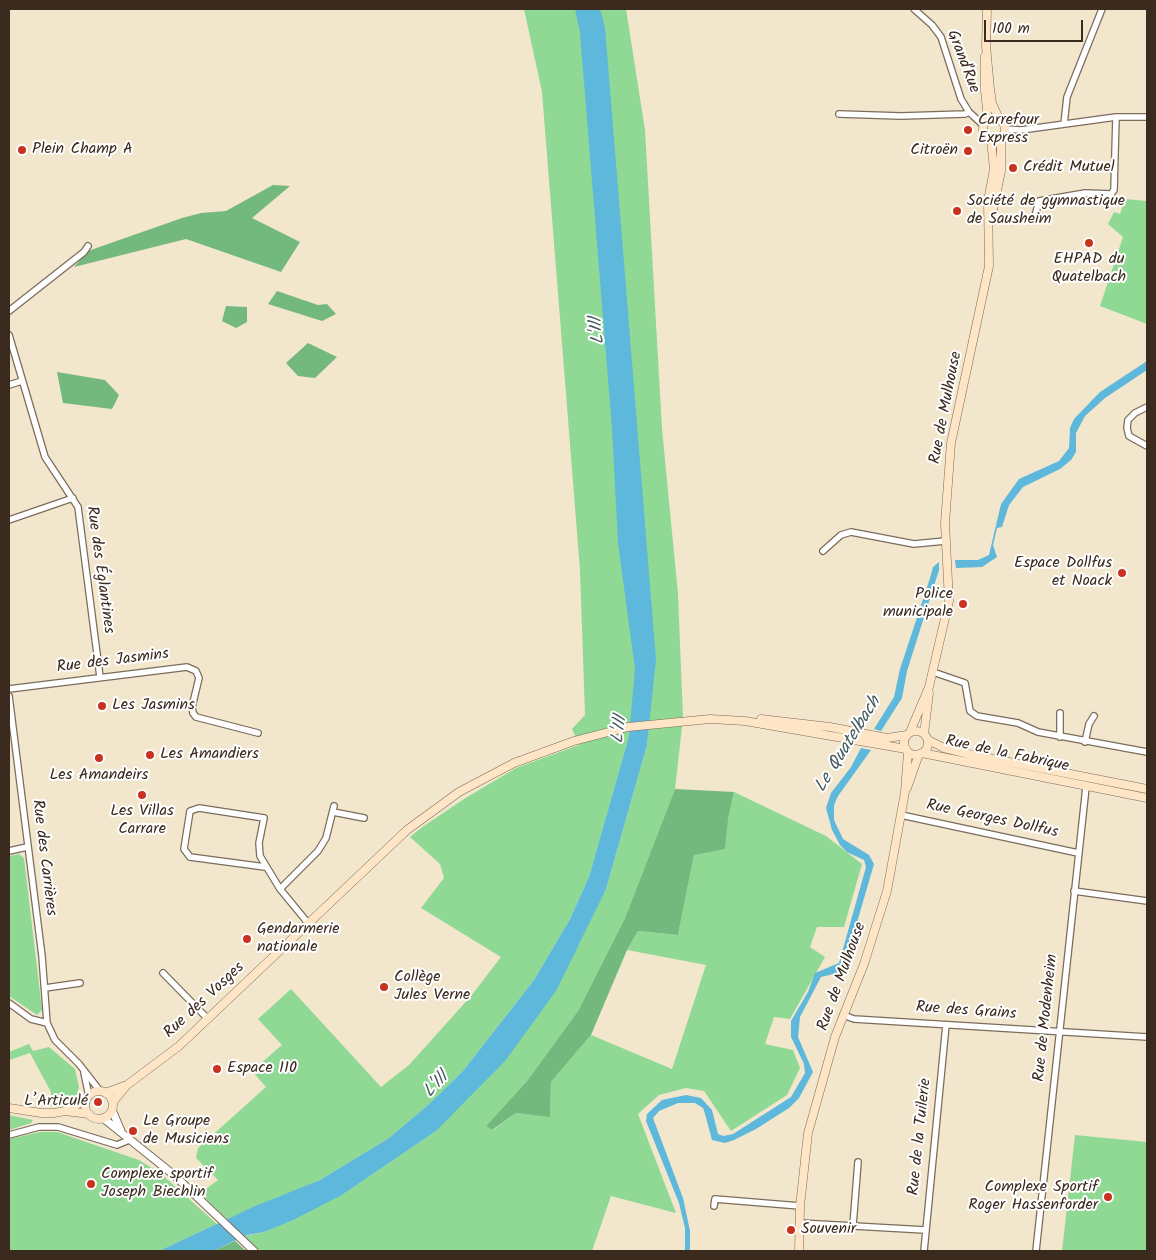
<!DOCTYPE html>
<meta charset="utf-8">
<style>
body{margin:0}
#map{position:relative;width:1156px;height:1260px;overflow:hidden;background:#f2e6cd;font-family:Kalam,sans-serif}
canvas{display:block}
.frame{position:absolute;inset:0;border:10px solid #3b2a1e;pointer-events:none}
.scale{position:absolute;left:984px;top:20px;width:99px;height:22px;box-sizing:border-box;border:2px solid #3b2a1e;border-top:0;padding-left:6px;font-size:15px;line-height:18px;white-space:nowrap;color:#3b2a1e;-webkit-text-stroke:4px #fff;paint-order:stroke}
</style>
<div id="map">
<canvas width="1156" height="1260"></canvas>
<div class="frame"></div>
<div class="scale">100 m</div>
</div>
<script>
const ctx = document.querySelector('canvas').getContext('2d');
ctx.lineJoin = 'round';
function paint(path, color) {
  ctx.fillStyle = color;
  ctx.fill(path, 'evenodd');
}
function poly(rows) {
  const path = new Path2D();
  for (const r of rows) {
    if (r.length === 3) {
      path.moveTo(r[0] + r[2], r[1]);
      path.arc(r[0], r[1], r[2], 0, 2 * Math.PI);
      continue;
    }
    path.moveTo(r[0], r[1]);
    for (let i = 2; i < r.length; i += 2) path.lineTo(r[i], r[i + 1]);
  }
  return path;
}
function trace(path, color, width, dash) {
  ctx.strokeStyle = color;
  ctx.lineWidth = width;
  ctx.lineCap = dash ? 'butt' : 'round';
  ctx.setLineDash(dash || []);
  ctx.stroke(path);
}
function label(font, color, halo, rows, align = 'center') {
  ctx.font = font + ' Kalam,sans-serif';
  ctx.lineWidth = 4;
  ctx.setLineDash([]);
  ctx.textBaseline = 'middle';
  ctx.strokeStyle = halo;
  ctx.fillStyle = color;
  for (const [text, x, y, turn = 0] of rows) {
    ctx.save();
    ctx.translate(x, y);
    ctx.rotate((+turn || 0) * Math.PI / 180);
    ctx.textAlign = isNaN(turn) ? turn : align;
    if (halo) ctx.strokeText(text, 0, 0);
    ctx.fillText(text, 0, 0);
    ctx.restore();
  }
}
const green = poly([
 [524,9,626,9,645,130,662,429,678,594,683,718,675,789,625,918,578,1011,527,1081,486,1126,493,1130,516,1113,550,1116,551,1082,591,1035,672,1069,706,965,627,950,638,931,678,935,694,855,728,818,734,792,826,836,862,864,844,927,817,927,810,947,825,957,790,1019,774,1017,765,1044,793,1050,800,1068,787,1095,731,1131,704,1091,686,1088,659,1095,638,1114,676,1213,611,1196,592,1251,260,1251,244,1236,264,1232,342,1195,436,1131,606,889,647,745,649,722,630,724,629,736,589,877,570,919,534,980,463,1071,428,1105,389,1138,320,1180,227,1219,205,1198,207,1196,203,1191,218,1180,196,1158,198,1148,266,1087,252,1071,282,1045,258,1019,291,989,381,1087,409,1065,471,996,501,957,421,908,444,878,440,864,410,837,421,828,464,799,516,768,579,745,572,729,585,715,580,570,542,92],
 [1125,199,1147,201,1147,324,1100,306,1123,237,1108,224,1114,212,1120,214],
 [19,854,24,858,42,1010,37,1015,9,996,9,856],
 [29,1044,33,1051,49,1047,75,1069,79,1087,77,1095,66,1102,50,1106,51,1092,30,1053,9,1060,9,1052],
 [9,1115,33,1120,31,1123,9,1130],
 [40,1132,57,1132,139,1160,160,1173,217,1224,159,1251,9,1251,9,1139],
 [1075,1135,1147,1142,1147,1251,1062,1251]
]);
const forest = poly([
 [273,185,290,186,252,218,300,242,281,272,186,239,74,267,88,251,182,218,201,213,226,211],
 [277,291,318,305,327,304,336,314,322,321,268,304],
 [226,306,247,307,247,322,236,328,222,321],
 [308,343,337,357,315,378,298,376,286,363],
 [57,372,105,380,119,395,112,409,63,403],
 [675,789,734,792,728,819,725,849,694,855,678,935,638,931,627,950,591,1035,551,1082,550,1117,516,1113,492,1130,486,1126,527,1081,578,1011,625,918],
 [235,1241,246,1251,213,1251]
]);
const water = poly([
 [575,9,600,9,605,27,656,660,647,745,606,889,556,991,505,1061,436,1131,342,1195,293,1220,264,1232,247,1235,213,1251,159,1251,253,1207,320,1180,389,1138,428,1105,463,1071,534,980,570,919,589,877,629,736,635,669,618,543,612,429,580,33],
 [1147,361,1147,370,1105,398,1085,416,1076,433,1076,452,1071,460,1060,469,1023,487,1009,505,1002,527,997,528,993,545,997,557,982,567,956,568,955,560,978,560,989,555,1001,504,1019,479,1059,461,1069,448,1070,428,1074,419,1100,392],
 [939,562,939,570,907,671,902,698,881,731,874,729,894,697,900,669,931,575,933,567],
 [861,748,871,750,838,796,834,805,834,820,843,839,869,855,874,864,844,967,841,972,821,977,800,1017,798,1037,813,1072,799,1098,789,1108,756,1129,734,1140,725,1143,712,1140,705,1114,703,1108,695,1103,678,1103,659,1111,653,1118,683,1198,690,1231,690,1251,685,1251,685,1228,679,1203,646,1121,647,1114,662,1100,686,1095,701,1098,712,1110,718,1134,723,1136,733,1134,791,1097,805,1073,804,1064,791,1037,791,1021,808,992,815,973,839,963,866,867,864,860,847,852,840,845,832,830,826,808,831,793,851,767]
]);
const minor = poly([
 [914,9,932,25,941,37,961,99,969,112,984,126],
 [839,114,901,116,965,114,969,112],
 [1064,124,1067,97,1102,9],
 [1005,129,1021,130,1116,117,1147,117],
 [1035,216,1039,201,1085,193,1111,194,1114,190,1116,117],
 [9,311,84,252,88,246],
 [9,335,45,457,78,507,100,677],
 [9,385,22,381],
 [1147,407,1135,413,1128,420,1127,428,1129,436,1147,446],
 [9,520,73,498],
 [823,551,841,535,851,532,914,544,945,541],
 [933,672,965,683,970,711,977,716,1018,723,1038,732,1147,752],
 [9,689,187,667,196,671,199,678,192,707,193,713,196,717,258,733],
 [9,696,42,956,47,1023],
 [1060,713,1060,737],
 [1085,742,1089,724,1094,716],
 [333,812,364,818],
 [901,815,1078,853],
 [9,851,27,847],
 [265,867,190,857,184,849,190,811,199,808,264,818,259,843,260,856,280,889,308,923],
 [280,889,318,851,326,838,334,806],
 [1074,891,1147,901],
 [163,973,208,1019],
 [45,988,80,983],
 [9,1003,31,1019,47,1023,55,1040,79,1064,100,1091],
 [843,1015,854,1019,1147,1037],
 [84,1073,89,1096],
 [9,1135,39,1127,58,1127,117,1145,129,1140],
 [714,1206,715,1199,800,1206],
 [800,1223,925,1230],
 [853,1225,858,1162],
 [924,1251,946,1025],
 [1036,1251,1086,787]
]);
const tertiary = poly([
 [112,1110,121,1131],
 [103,1118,174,1175,254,1251]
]);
const secondary = poly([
 [987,9,986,46,990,89,992,103,999,119],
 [985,56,985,90,988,119],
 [994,129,11],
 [993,210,1001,171,1001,138],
 [761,719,830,727,887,738,907,735],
 [916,743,12],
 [910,732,929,687,949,601,945,523,951,443,989,266,988,201,994,169,991,140],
 [924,734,929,693],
 [928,740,944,748,973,755,1147,789],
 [922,753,1147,798],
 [907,788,919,754],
 [99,1105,14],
 [105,1093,127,1085,179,1046,407,830,459,792,514,763,574,741,628,727,710,719,745,721,906,749],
 [113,1102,127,1085],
 [9,1108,41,1113,54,1113,65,1111,86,1100],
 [65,1111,89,1114],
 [799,1251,800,1206,808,1133,835,1037,864,964,887,891,905,792,908,752]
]);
const markers = [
 [968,130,5,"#c8321e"],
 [22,150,5,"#c8321e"],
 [968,151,5,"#c8321e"],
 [1013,168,5,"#c8321e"],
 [957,211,5,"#c8321e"],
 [1089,243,5,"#c8321e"],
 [1122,573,5,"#c8321e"],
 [963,604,5,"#c8321e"],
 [102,706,5,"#c8321e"],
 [150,755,5,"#c8321e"],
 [99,758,5,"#c8321e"],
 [142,795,5,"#c8321e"],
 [247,939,5,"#c8321e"],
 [384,987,5,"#c8321e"],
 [217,1069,5,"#c8321e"],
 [98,1102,5,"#c8321e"],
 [133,1131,5,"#c8321e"],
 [91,1184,5,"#c8321e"],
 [1108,1197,5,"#c8321e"],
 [791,1230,5,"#c8321e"]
];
const streetNames = [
 ["Grand'Rue",962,62,69],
 ["Rue de Mulhouse",947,408,-79],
 ["Rue des Églantines",99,570,82],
 ["Rue des Jasmins",113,662,-7],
 ["Rue de la Fabrique",1007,755,12],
 ["Rue Georges Dollfus",992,820,12],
 ["Rue des Carrières",43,858,83],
 ["Rue de Mulhouse",843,977,-70],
 ["Rue des Vosges",205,1001,-43],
 ["Rue des Grains",966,1012,4],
 ["Rue de Modenheim",1047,1018,-84],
 ["Rue de la Tuilerie",921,1137,-84]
];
const poiNames = [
 ["Carrefour",978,121],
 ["Express",978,139],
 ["Plein Champ A",32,150],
 ["Citroën",958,151,"right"],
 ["Crédit Mutuel",1023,168],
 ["Société de gymnastique",967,202],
 ["de Sausheim",967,220],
 ["EHPAD du",1089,260,"center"],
 ["Quatelbach",1089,278,"center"],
 ["Espace Dollfus",1112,564,"right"],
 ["et Noack",1112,582,"right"],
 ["Police",953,595,"right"],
 ["municipale",953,613,"right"],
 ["Les Jasmins",112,706],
 ["Les Amandiers",160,755],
 ["Les Amandeirs",99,776,"center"],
 ["Les Villas",142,812,"center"],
 ["Carrare",142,830,"center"],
 ["Gendarmerie",257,930],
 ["nationale",257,948],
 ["Collège",394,978],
 ["Jules Verne",394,996],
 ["Espace 110",227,1069],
 ["L’Articulé",88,1102,"right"],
 ["Le Groupe",143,1122],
 ["de Musiciens",143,1140],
 ["Complexe sportif",101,1175],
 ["Joseph Biechlin",101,1193],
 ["Complexe Sportif",1098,1188,"right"],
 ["Roger Hassenforder",1098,1206,"right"],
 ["Souvenir",801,1230]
];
const waterNames = [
 ["L'Ill",599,331,-95],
 ["L'Ill",621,730,-82],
 ["Le Quatelbach",849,745,-58],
 ["L'Ill",437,1086,-46]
];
paint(green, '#8fd995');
paint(forest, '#73b97e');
paint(water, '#5db8db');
trace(minor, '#7b6c5b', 8);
trace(tertiary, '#7b6c5b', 9);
trace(secondary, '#7b6c5b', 9);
trace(minor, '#fff', 5.5);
trace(tertiary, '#fff', 7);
trace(secondary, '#fee5c5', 8);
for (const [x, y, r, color] of markers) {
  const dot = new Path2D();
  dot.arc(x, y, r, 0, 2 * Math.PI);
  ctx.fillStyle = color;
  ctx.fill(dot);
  trace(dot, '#fff', 2);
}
label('16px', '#3b2a1e', '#fff', streetNames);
label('16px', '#3b2a1e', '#fff', poiNames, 'left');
label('italic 18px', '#475c60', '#fff', waterNames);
</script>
